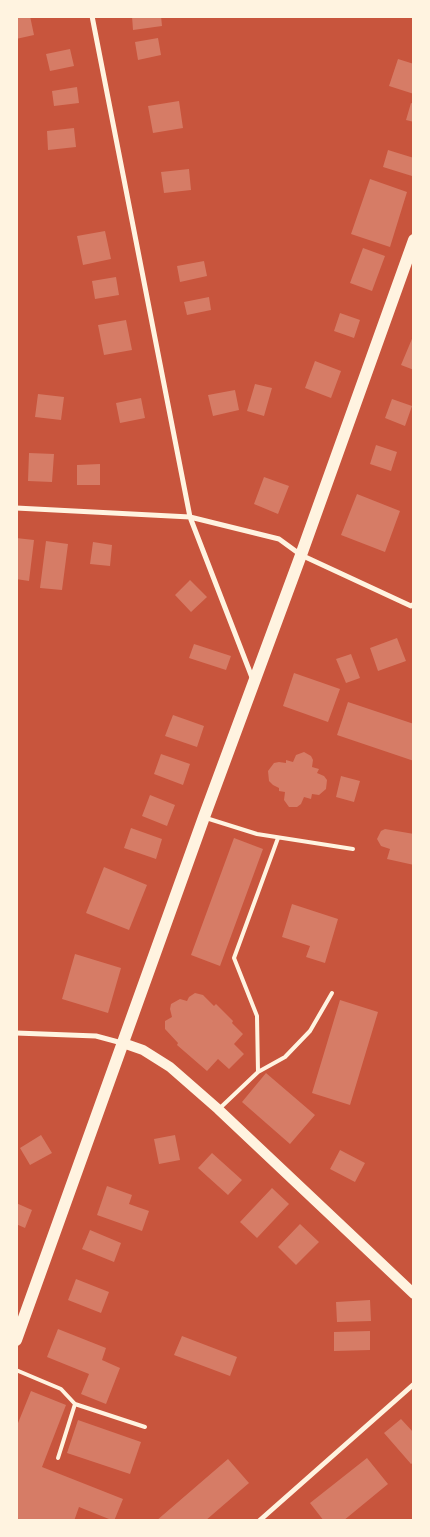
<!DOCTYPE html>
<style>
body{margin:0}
#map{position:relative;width:430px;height:1537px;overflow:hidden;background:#c8553d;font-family:"PT Serif",serif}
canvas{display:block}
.frame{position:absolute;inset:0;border:18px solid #fff3e0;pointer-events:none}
</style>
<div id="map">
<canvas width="430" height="1537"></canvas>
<div class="frame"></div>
</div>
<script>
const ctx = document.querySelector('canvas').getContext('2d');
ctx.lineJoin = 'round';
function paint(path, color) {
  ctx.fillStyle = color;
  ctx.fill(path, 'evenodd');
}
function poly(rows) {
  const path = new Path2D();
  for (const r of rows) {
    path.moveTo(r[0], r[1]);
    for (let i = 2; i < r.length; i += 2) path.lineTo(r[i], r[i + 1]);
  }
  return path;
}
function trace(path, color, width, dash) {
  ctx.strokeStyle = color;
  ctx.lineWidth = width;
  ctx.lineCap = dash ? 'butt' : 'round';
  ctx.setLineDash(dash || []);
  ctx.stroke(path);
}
const building = poly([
 [16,16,30,16,34,35,16,39],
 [132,16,161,16,162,26,133,30],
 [158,38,161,55,138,60,135,42],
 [70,49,74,66,50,71,46,54],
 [398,59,414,64,414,94,389,86],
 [77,87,79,103,54,106,52,91],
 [179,101,183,128,153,133,148,106],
 [411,103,414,104,414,122,406,120],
 [74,128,76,147,48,150,47,131],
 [388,150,414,158,414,169,412,176,383,167],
 [189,169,191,190,164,193,161,172],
 [370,179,407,192,390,247,351,234],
 [105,231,111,259,83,265,77,236],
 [363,248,385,256,372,291,350,283],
 [204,261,207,276,180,282,177,266],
 [116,277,119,295,95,299,92,281],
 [209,297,211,310,187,315,184,302],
 [340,313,360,320,354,338,334,331],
 [126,320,132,350,104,355,98,325],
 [414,334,414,370,401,365],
 [315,361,341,371,331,398,305,388],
 [255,384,272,388,264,416,247,411],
 [235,390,239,410,213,416,208,395],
 [38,394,64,397,61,420,35,417],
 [141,398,145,418,120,423,116,403],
 [392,399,412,406,405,426,385,418],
 [376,445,397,452,391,471,370,464],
 [29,453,54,454,52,482,28,481],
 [100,464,100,485,77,485,77,465],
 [264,477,289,486,278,514,254,504],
 [357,494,400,511,385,552,341,535],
 [16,538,34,540,29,581,16,579],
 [46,541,68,544,62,590,40,588],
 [93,542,112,545,110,566,90,564],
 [190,580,207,597,191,612,175,595],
 [397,638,406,661,378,671,370,648],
 [194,644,231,656,226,670,189,658],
 [351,654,360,678,346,683,336,659],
 [294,673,340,689,328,722,283,706],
 [348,702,414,724,414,761,337,735],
 [173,715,204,726,197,747,165,736],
 [304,752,311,756,313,760,312,767,319,769,317,773,324,776,327,780,326,789,319,795,312,794,311,799,304,797,301,804,297,807,289,807,284,800,285,792,279,791,279,788,273,785,269,781,268,771,274,763,279,762,286,763,286,760,293,762,296,755],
 [161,754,190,764,183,785,154,774],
 [341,776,360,781,354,802,336,797],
 [150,795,175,805,167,826,142,816],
 [131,828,162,839,156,859,124,848],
 [385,829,414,834,414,865,387,859,390,849,381,846,377,839,381,831],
 [234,838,263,849,220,966,191,955],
 [104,867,147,885,129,930,86,913],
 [292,904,338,919,325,963,306,957,310,946,282,937],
 [75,954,121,968,108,1013,62,999],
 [195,993,203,995,214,1006,216,1004,233,1021,232,1023,243,1034,234,1044,244,1054,229,1069,218,1059,207,1071,177,1045,178,1043,165,1029,165,1021,172,1017,170,1009,171,1004,180,999,187,1001,189,997],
 [340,1000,378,1012,350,1105,312,1093],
 [266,1073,315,1115,290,1144,242,1102],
 [41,1135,52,1153,30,1165,20,1148],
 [175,1135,180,1160,159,1164,154,1139],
 [340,1150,365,1163,355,1182,330,1169],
 [212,1153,242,1180,228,1195,198,1168],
 [107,1186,132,1195,129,1204,149,1211,142,1231,97,1215],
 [272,1188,289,1204,257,1238,240,1222],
 [16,1203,32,1210,25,1228,16,1224],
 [300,1224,319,1242,296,1265,278,1247],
 [90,1230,121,1243,114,1262,82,1249],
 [76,1279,109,1292,101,1313,68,1300],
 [370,1300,371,1321,337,1322,336,1302],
 [58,1329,106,1348,102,1360,120,1368,106,1404,81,1394,89,1374,47,1357],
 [370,1331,370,1350,334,1351,334,1332],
 [182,1336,237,1357,230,1376,174,1355],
 [31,1391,66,1405,42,1467,123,1499,114,1521,79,1507,74,1521,16,1521,16,1428],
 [401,1419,414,1433,414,1462,411,1464,384,1433],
 [78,1420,141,1442,130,1474,67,1453],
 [367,1458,388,1484,343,1521,324,1521,310,1503],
 [228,1459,249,1483,205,1521,156,1521]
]);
const service = poly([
 [206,818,257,834,353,849],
 [258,1072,257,1016,234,958,278,838],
 [220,1108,258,1072,285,1057,310,1031,332,993],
 [16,1370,61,1389,75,1404,145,1427],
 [58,1458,75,1404]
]);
const minor = poly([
 [92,16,190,517,253,680],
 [16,508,190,517,279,539,301,555,411,606,414,604],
 [16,1033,96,1036,122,1043],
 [259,1521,414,1384]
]);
const secondary = poly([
 [123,1043,143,1050,170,1067,218,1109,414,1294]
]);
const primary = poly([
 [16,1340,204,817,301,555,414,240]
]);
paint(building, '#d67c66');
trace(service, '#fff3e0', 4);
trace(minor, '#fff3e0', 5);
trace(secondary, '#fff3e0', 10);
trace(primary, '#fff3e0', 12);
</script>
